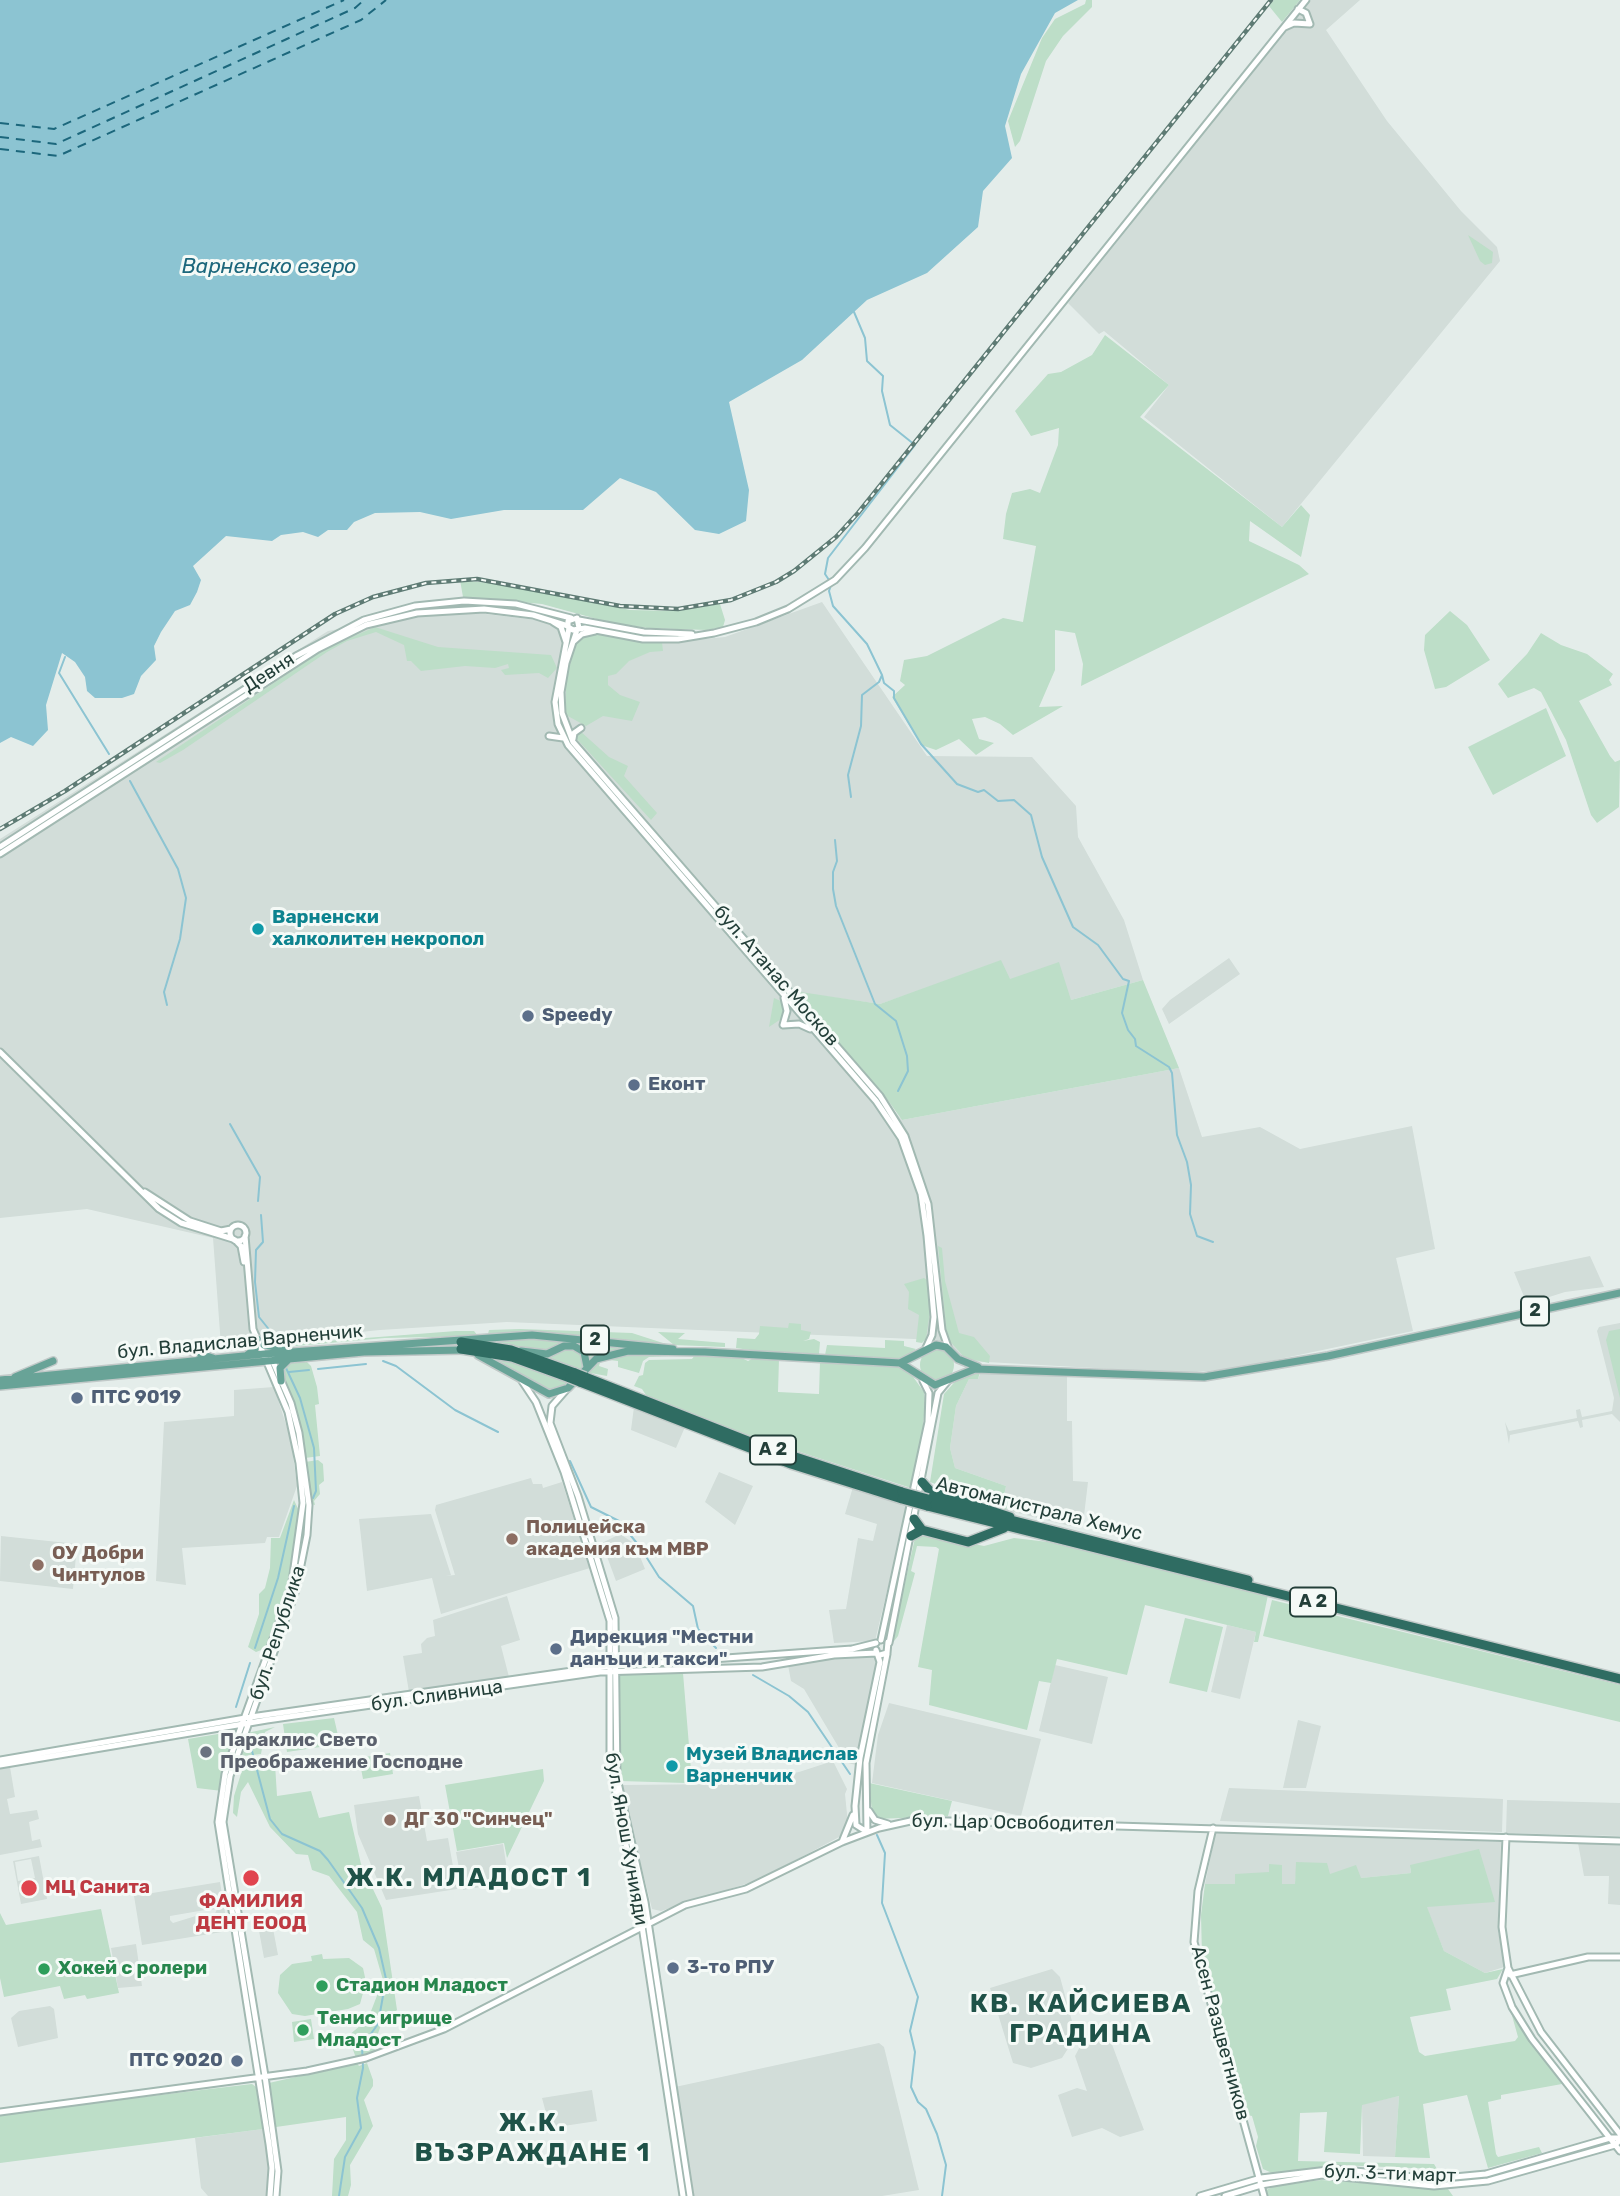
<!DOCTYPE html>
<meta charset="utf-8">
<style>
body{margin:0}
canvas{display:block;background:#e4edea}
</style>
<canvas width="1620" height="2196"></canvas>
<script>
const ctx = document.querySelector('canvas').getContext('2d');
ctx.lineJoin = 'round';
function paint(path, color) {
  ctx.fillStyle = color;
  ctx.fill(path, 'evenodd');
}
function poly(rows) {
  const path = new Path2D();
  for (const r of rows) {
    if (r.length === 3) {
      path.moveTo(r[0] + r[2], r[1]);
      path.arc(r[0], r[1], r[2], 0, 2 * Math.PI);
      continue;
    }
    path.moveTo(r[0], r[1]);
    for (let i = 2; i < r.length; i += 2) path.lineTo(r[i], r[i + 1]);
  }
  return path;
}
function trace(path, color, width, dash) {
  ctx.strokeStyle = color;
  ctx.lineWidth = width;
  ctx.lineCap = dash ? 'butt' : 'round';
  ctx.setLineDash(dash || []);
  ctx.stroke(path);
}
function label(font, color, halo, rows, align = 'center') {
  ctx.font = font + ' Rubik,sans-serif';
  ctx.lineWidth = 6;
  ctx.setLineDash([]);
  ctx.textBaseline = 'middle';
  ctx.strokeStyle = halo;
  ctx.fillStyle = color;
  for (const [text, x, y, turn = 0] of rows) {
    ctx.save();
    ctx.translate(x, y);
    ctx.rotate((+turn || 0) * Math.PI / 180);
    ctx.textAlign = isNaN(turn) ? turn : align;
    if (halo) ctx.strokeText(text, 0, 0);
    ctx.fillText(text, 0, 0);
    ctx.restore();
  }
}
const built = poly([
 [1311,0,1360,0,1326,30,1387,121,1461,211,1497,247,1500,261,1282,527,1144,417,1169,385,1104,331,1099,334,1068,303],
 [822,602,927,756,1032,757,1076,806,1078,837,1124,920,1143,980,1071,1000,1010,979,915,992,880,1004,795,992,902,1120,1179,1068,1202,1137,1260,1127,1300,1149,1412,1126,1435,1249,1396,1258,1413,1331,1232,1369,1184,1373,969,1361,938,1340,507,1322,380,1330,221,1346,213,1238,87,1209,0,1218,0,839,328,631,415,615,477,613,537,620,632,640,683,641,725,637],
 [1229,958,1240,974,1169,1024,1162,1009,1170,1000],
 [1590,1256,1604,1287,1565,1292,1527,1304,1514,1272],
 [1620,1323,1620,1422,1612,1414,1582,1420,1583,1427,1580,1428,1578,1421,1510,1435,1509,1444,1505,1422,1509,1431,1577,1418,1576,1410,1580,1409,1582,1417,1612,1411,1614,1398,1597,1331,1599,1327],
 [981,1372,1067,1375,1067,1421,1072,1421,1073,1481,1088,1482,1083,1524,1075,1523,1070,1526,1006,1510,1009,1498,1004,1496,1006,1486,955,1468,950,1448,956,1406,969,1379,978,1379],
 [274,1387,291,1440,297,1486,279,1537,267,1537,265,1543,182,1548,186,1585,156,1581,164,1422,234,1416,234,1390],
 [634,1407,685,1427,676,1448,631,1430],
 [719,1472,753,1486,735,1525,705,1502],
 [531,1478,533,1484,542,1484,543,1488,562,1482,590,1568,441,1614,432,1578,367,1591,359,1519,431,1514,451,1575,445,1576,455,1575,435,1510,436,1505],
 [853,1487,908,1504,875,1641,834,1643,829,1610,846,1609,858,1538,873,1541,877,1524,845,1514],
 [620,1534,635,1544,645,1569,616,1581,602,1543],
 [1,1536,77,1544,73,1589,0,1581],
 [507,1596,520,1640,501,1646,509,1677,409,1692,403,1656,422,1653,421,1644,427,1638,435,1636,433,1620],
 [1227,1625,1256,1632,1240,1699,1211,1692],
 [871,1654,877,1660,856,1765,848,1763,804,1689,791,1681,788,1665],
 [1055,1665,1108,1677,1092,1744,1039,1731],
 [889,1703,1041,1739,1021,1816,872,1783,878,1735],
 [1298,1720,1321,1726,1306,1788,1283,1788],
 [833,1761,847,1789,845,1794,848,1824,843,1835,758,1880,661,1911,652,1909,621,1785,730,1784,799,1772],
 [10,1767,15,1797,7,1799,10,1814,37,1810,39,1819,29,1822,32,1841,40,1839,42,1847,0,1855,0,1769],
 [1229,1788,1503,1799,1502,1832,1220,1821],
 [419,1796,427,1841,448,1838,457,1889,386,1900,358,1834,354,1805],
 [1507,1800,1620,1803,1620,1836,1506,1833],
 [1216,1831,1501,1842,1498,1930,1504,1967,1485,1973,1444,1951,1410,1866,1411,1873,1361,1878,1330,1874,1297,1862,1295,1884,1281,1884,1269,1864,1269,1872,1235,1884,1205,1884],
 [1578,1843,1620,1845,1620,1905,1608,1904,1609,1876,1584,1876],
 [503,1844,509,1882,463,1890,456,1852],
 [39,1856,47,1899,21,1904,13,1861],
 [31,1859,35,1878,18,1881,15,1862],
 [220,1882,228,1931,142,1945,134,1896],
 [210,1901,209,1910,217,1909,214,1916,200,1918,199,1915,173,1923,170,1920,170,1916,205,1910,204,1906,198,1907,197,1904],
 [271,1918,278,1955,264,1958,257,1920],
 [136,1944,142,1986,118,1988,111,1948],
 [1052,1969,1060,1977,1076,2036,1062,2058,1031,2068,1013,2063,990,1988],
 [50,2006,54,2009,58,2038,18,2047,11,2018,19,2011],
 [1107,2031,1144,2130,1120,2137,1102,2128,1072,2137,1058,2095,1077,2088,1087,2091,1075,2056,1084,2039],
 [879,2043,884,2047,919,2190,882,2196,693,2196,675,2087],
 [592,2090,597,2121,550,2128,542,2098],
 [1399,2096,1395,2157,1363,2156,1362,2104],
 [263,2129,269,2174,266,2196,208,2196,201,2188,195,2138]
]);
const green = poly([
 [1086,0,1092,0,1092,7,1063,36,1046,61,1020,141,1015,147,1008,121,1042,38,1055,19,1085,4],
 [1274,0,1300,0,1282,22,1269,6],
 [1468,235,1493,252,1492,263,1485,265,1480,261],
 [1105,335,1169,385,1140,417,1282,527,1301,505,1310,515,1301,557,1250,521,1249,541,1299,565,1309,574,1081,686,1083,664,1075,633,1055,630,1055,670,1039,707,1063,706,1013,735,1000,724,985,717,972,719,979,739,994,743,976,755,959,739,936,750,921,745,892,697,905,685,900,681,904,660,927,656,1003,618,1023,622,1036,546,1003,539,1006,514,1012,493,1030,489,1040,493,1058,445,1059,428,1031,436,1015,411,1048,374,1061,372,1092,355],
 [460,580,518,586,630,610,677,611,720,604,725,620,723,627,707,630,647,628,608,622,542,604,463,597],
 [497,602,566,616,563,623,515,612,439,610,373,623,371,618,438,603],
 [1450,611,1467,625,1490,660,1446,687,1435,689,1424,650,1425,635],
 [375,627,438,647,551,655,557,668,548,678,539,673,505,675,501,670,509,668,508,664,495,668,465,666,421,671,411,661,407,661,404,645,376,632,347,641,327,652,183,750,160,763,156,762,326,648],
 [594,633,662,642,663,651,650,652,629,661,616,674,608,676,608,685,620,695,640,702,632,721,603,716,586,726,566,715,566,681,575,645,581,637],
 [1541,633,1561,645,1587,654,1613,674,1609,680,1612,685,1579,701,1610,756,1615,762,1620,760,1619,807,1597,823,1591,815,1566,740,1541,692,1534,688,1508,698,1498,684,1527,654],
 [1546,708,1566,756,1493,795,1468,747],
 [580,731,609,757,628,766,624,776,657,813,651,820,577,739],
 [1001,960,1010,979,1059,962,1071,1000,1143,980,1179,1068,902,1120,882,1092,794,991,880,1004],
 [774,998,783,1002,784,1017,769,1027],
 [938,1246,942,1248,945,1281,959,1333,974,1337,990,1356,989,1363,965,1358,947,1338],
 [924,1278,928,1281,930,1312,926,1339,922,1343,916,1342,919,1315,908,1309,909,1292,904,1284],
 [789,1323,801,1324,801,1330,811,1332,809,1339,803,1341,814,1339,820,1342,819,1354,771,1353,736,1348,737,1338,755,1339,759,1334,760,1326,788,1328],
 [520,1329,632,1333,666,1344,575,1335,488,1334,489,1330],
 [1620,1329,1620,1398,1606,1340,1609,1331],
 [456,1331,474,1331,478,1336,385,1338,284,1347,275,1345],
 [658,1332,685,1333,678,1339,725,1343,725,1347,674,1345],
 [531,1339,573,1342,674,1351,614,1351,600,1355,590,1363,580,1347,549,1352,485,1341],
 [885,1340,904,1341,904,1346,916,1349,902,1359,825,1355,827,1345,885,1348],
 [563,1348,577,1350,582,1356,586,1366,582,1371,545,1356],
 [937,1365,17],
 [615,1353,690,1355,649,1357,643,1361,639,1373,618,1367,618,1361,601,1359,599,1366,608,1369,607,1376,585,1372,597,1360],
 [489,1355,522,1363,570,1383,551,1391],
 [695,1355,737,1356,748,1361,754,1358,779,1359,778,1392,819,1394,820,1362,906,1367,924,1392,925,1403,922,1440,911,1488,720,1426,648,1398,642,1389,634,1386,639,1376,643,1375,645,1363,649,1360,692,1359],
 [289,1359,305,1360,311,1366,317,1387,319,1404,315,1405,320,1456,305,1458,305,1462,318,1460,323,1464,324,1481,319,1485,320,1494,314,1501,315,1505,308,1503,308,1496,302,1497,288,1412,270,1368,275,1366,280,1373],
 [980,1372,978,1379,969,1379,956,1406,950,1448,955,1468,1006,1486,1004,1496,1009,1498,1006,1510,930,1482,944,1394,960,1376],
 [294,1500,300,1513,293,1566,277,1625,264,1649,256,1652,248,1647,259,1614,259,1594,265,1588,270,1568,271,1538,280,1538],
 [923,1534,984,1546,1014,1538,1048,1542,1268,1595,1258,1642,1254,1642,1256,1632,1145,1605,1127,1675,1057,1659,1051,1683,1039,1681,1027,1730,929,1705,932,1670,918,1667,939,1549,936,1547,917,1546,911,1571,915,1573,898,1636,891,1645,915,1538],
 [1272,1600,1620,1685,1620,1722,1263,1636],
 [1185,1618,1223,1627,1207,1692,1169,1683],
 [618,1673,683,1673,691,1770,687,1783,620,1781,616,1749],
 [334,1718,340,1744,287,1752,283,1724],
 [275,1727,265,1732,261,1754,243,1756,241,1751,247,1733],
 [230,1732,234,1739,234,1747,239,1749,222,1791,197,1788,188,1739],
 [390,1753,393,1774,363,1779,359,1758],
 [262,1757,275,1764,277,1796,311,1791,319,1818,349,1812,361,1864,382,1908,397,2010,381,2025,374,2045,375,2051,368,2054,356,2058,348,2036,368,2019,383,1980,374,1949,363,1940,357,1912,329,1876,312,1870,308,1855,296,1854,270,1827,248,1782,241,1792,237,1817,233,1813,234,1796,244,1764],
 [543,1769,544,1781,507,1858,504,1843,457,1851,445,1785],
 [869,1783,952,1801,948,1816,877,1819,872,1811],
 [1479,1849,1495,1902,1427,1907,1444,1951,1485,1973,1503,1969,1497,1979,1446,1989,1451,2010,1410,2017,1419,2052,1425,2056,1515,2041,1518,2037,1511,2012,1562,2084,1501,2095,1501,2099,1488,2102,1496,2154,1498,2157,1539,2147,1542,2153,1488,2168,1467,2095,1423,2104,1430,2158,1395,2157,1399,2096,1362,2105,1360,2154,1324,2152,1327,2112,1300,2113,1298,2161,1434,2164,1437,2169,1337,2165,1272,2173,1263,2169,1256,2146,1258,2137,1252,2116,1247,2115,1202,1956,1201,1915,1205,1884,1235,1884,1235,1874,1269,1872,1269,1864,1282,1865,1282,1884,1295,1884,1296,1862,1327,1863,1330,1874,1356,1865,1361,1878,1411,1873,1410,1865],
 [101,1909,119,1993,87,1999,85,1995,64,1999,60,1986,4,1997,0,1978,0,1913,6,1925],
 [322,1954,323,1959,349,1958,363,1968,366,1982,360,2004,348,2009,305,2016,292,2014,278,1993,280,1975,292,1964,312,1961,311,1956],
 [311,2019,314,2039,294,2042,292,2022],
 [357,2063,359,2066,367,2063,373,2080,373,2086,364,2100,373,2126,350,2165,351,2185,348,2196,332,2196,334,2159,346,2140,346,2117,276,2127,269,2083],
 [252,2084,256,2087,263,2129,0,2163,0,2114],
 [1610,2138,1615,2145,1488,2181,1453,2184,1453,2179,1486,2174],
 [1321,2180,1448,2189,1453,2196,1265,2196,1264,2191,1275,2186]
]);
const water = poly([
 [0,0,1078,0,1055,13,1021,74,1005,126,1012,158,983,191,978,227,927,273,867,300,802,360,729,402,749,490,746,521,719,534,695,530,656,492,620,478,583,510,504,510,451,519,420,512,375,513,354,522,347,530,328,530,318,537,303,532,281,535,272,541,226,536,193,566,201,580,197,592,190,605,175,611,161,632,154,646,156,660,141,676,134,694,122,698,95,698,87,691,85,677,75,662,62,653,46,705,48,730,33,746,11,737,0,743]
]);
const stream = poly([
 [829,580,825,574,828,558,915,445,890,425,882,391,883,376,867,361,865,338,854,312],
 [831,585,829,591,833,606,867,644,882,675,879,682,862,695,861,726,848,775,851,797],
 [65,657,59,673,109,754],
 [882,675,884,683,894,691,894,698,921,744,957,784,978,792,984,790,998,801,1014,800,1031,815,1042,857,1073,927,1098,945,1123,979,1129,981,1122,1013,1128,1030,1135,1039,1136,1046,1169,1067,1172,1073,1177,1135,1187,1162,1191,1185,1190,1214,1197,1236,1213,1242],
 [130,781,178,869,186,898,180,939,164,992,167,1005],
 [835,840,837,861,833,872,833,889,836,906,875,1004,896,1021,907,1056,908,1071,898,1091],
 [230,1124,260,1177,258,1201],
 [261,1215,263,1242,256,1250,255,1282,259,1317,271,1332],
 [383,1361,396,1366,455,1410,498,1432],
 [286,1368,300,1398,314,1448,316,1491,313,1498],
 [318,1369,366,1364],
 [289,1372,309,1370],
 [570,1461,591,1507,619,1521,640,1547,659,1577,693,1606,698,1629,716,1648],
 [255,1648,278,1578,294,1506],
 [753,1675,789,1696,808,1712,850,1774],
 [236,1707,250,1663],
 [252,1751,270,1819,282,1834,320,1851,328,1860,362,1908,379,1948,386,1979,378,2024,362,2046,363,2068,357,2098,361,2128,345,2157,339,2196],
 [877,1835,885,1853,882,1903,918,1997,910,2031,915,2052,911,2087,918,2102,926,2109,937,2134,946,2165,942,2196]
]);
const ferry = poly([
 [0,123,54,129,344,0],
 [0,137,56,144,355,8,364,0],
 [0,149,58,156,361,20,386,0]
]);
const secondary = poly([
 [1298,9,1306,13,1310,24],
 [1285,27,1294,23,1310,24],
 [579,620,644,632,692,634],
 [553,622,561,627,566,642],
 [569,628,555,702,558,724,568,745,876,1101,901,1138,921,1194,927,1236,934,1317,932,1335,926,1348],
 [579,628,577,618,568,621,568,627,573,630,585,628,643,639,678,639,714,633,756,622,788,609,835,580,865,548,1306,0],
 [577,630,566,663,561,692,562,713,573,742,880,1096,905,1136,928,1204,942,1330,948,1347],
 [573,642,582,634,595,631],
 [549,736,563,738],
 [573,739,574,733,581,728],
 [0,847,296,656,364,620,415,606,464,601,516,604,571,618],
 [0,854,318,649,366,625,417,613,484,609,533,615,568,626],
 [784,998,787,1011,783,1025,799,1024,810,1029],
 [0,1052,159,1209,181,1223,233,1239],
 [145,1192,190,1221,221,1231,231,1229],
 [238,1233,8],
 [245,1236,253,1329,288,1412,299,1463,303,1503,291,1589,237,1738,225,1774,218,1822,269,2144,272,2168,270,2196],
 [235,1240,241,1246,244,1262],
 [271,1357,291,1403,299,1433,309,1505,307,1535,296,1590,230,1776,223,1822,265,2076,278,2171,276,2196],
 [522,1381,536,1402,564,1472,610,1621,610,1763,642,1926,683,2196],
 [566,1390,552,1406,550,1423,578,1496,615,1618,617,1778,645,1902,690,2196],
 [881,1640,928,1422,929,1393,923,1381],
 [889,1643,938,1393,947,1382],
 [880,1655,887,1653,888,1642],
 [0,1760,251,1717,600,1667,852,1649,876,1643],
 [0,1765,267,1720,600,1672,762,1667,834,1655,877,1653],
 [869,1811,875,1820,888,1824],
 [1213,1828,1198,1891,1194,1942,1264,2196],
 [867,1832,856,1825,855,1806,860,1758,880,1662,876,1650],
 [867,1832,866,1763,887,1654],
 [1506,1837,1502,1927,1508,1968,1541,2032,1620,2134],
 [842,1842,853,1815],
 [1508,1968,1503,1983,1512,2007,1532,2039,1620,2151],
 [1510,1975,1588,1957,1620,1957],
 [0,2112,307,2071,366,2058,444,2029,685,1905,746,1889,842,1842,879,1828,915,1820,1620,1841],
 [1200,2196,1261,2178,1336,2169,1433,2179,1486,2174,1610,2138,1620,2138],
 [1225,2196,1261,2185,1322,2175,1434,2186,1488,2181,1615,2145,1620,2140]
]);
const primary = poly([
 [264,1345,287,1349],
 [185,1349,213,1358],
 [521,1351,547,1354,564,1346,574,1346,584,1352,587,1367],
 [247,1355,255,1349,257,1339],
 [478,1355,549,1394,568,1388,596,1359,628,1351,705,1352,900,1363,935,1385,975,1369,1204,1377,1328,1356,1620,1293],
 [900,1363,936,1345,946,1347,958,1359,978,1367],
 [15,1377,53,1361],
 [0,1380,264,1354,532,1335,673,1349],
 [281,1381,280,1368,289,1359],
 [0,1386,364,1352,463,1350]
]);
const highway = poly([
 [461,1342,511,1350,575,1373],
 [461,1349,512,1357,570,1378],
 [585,1377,753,1443,902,1492],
 [580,1382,791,1464,902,1499],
 [922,1482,930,1491,1010,1517],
 [928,1499,1248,1580],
 [927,1506,1620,1679],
 [914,1519,922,1530,968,1542,1004,1528],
 [911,1536,922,1530]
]);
const rail = poly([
 [0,829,65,791,335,614,373,597,426,583,477,579,620,606,678,609,731,600,776,582,794,571,836,537,858,513,1271,0]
]);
const highwayBridge = poly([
 [575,1373,585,1377],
 [570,1378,580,1382],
 [902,1492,928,1499],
 [902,1499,927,1506]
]);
const markers = [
 [258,929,7,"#0f9aa8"],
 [528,1016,7,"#5c6f8a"],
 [634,1085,7,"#5c6f8a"],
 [77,1398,7,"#5c6f8a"],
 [512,1539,7,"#8d6e63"],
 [38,1565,7,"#8d6e63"],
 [556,1649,7,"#5c6f8a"],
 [206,1752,7,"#6b7280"],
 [672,1766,7,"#0f9aa8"],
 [390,1820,7,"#8d6e63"],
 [251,1878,9,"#e0444e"],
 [29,1888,9,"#e0444e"],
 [673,1968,7,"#5c6f8a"],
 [44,1969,7,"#2e9e5b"],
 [322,1986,7,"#2e9e5b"],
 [303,2030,7,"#2e9e5b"],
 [237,2061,7,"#5c6f8a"]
];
const shields = [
 [1535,1311,28],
 [595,1340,28],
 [773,1450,46],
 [1313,1602,46]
];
const shieldNames = [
 ["2",1535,1311],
 ["2",595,1340],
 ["A 2",773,1450],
 ["A 2",1313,1602]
];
const streetNames = [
 ["Девня",269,673,-33],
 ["бул. Атанас Москов",776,976,49],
 ["бул. Владислав Варненчик",240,1342,-5],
 ["Автомагистрала Хемус",1039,1509,14],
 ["бул. Република",278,1633,-72],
 ["бул. Сливница",437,1696,-8],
 ["бул. Цар Освободител",1013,1823,1],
 ["бул. Янош Хунияди",626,1839,80],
 ["Асен Разцветников",1220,2033,75],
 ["бул. 3-ти март",1390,2174,2]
];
const cultureNames = [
 ["Варненски",272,918],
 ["халколитен некропол",272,940],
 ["Музей Владислав",686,1755],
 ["Варненчик",686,1777]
];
const serviceNames = [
 ["Speedy",542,1016],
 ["Еконт",648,1085],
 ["ПТС 9019",91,1398],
 ["Дирекция \"Местни",570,1638],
 ["данъци и такси\"",570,1660],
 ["3-то РПУ",687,1968],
 ["ПТС 9020",223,2061,"right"]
];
const educationNames = [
 ["Полицейска",526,1528],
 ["академия към МВР",526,1550],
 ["ОУ Добри",52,1554],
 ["Чинтулов",52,1576],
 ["ДГ 30 \"Синчец\"",404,1820]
];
const worshipNames = [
 ["Параклис Свето",220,1741],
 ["Преображение Господне",220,1763]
];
const healthNames = [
 ["МЦ Санита",45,1888],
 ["ФАМИЛИЯ",251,1902,"center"],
 ["ДЕНТ ЕООД",251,1924,"center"]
];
const leisureNames = [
 ["Хокей с ролери",58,1969],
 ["Стадион Младост",336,1986],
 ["Тенис игрище",317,2019],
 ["Младост",317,2041]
];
const waterNames = [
 ["Варненско езеро",269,267]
];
const districtNames = [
 ["Ж.К. МЛАДОСТ 1",469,1878],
 ["КВ. КАЙСИЕВА",1081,2004],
 ["ГРАДИНА",1081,2034],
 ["Ж.К.",533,2123],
 ["ВЪЗРАЖДАНЕ 1",533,2153]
];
paint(built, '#d2ddd9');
paint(green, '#bddec8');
paint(water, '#8cc4d2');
trace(stream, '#8cc4d2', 2);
trace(ferry, '#1c677c', 2, [9, 7]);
trace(secondary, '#a2b9b2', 9);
trace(primary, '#c1c9c8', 10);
trace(highway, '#c1c9c8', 12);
trace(secondary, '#fff', 5);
trace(primary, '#68a397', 7);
trace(highway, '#2f6c62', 9);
trace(rail, '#5e7b74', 4.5);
trace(rail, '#f5faf7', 2, [5]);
trace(highwayBridge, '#c1c9c8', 12, []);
trace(highwayBridge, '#2f6c62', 9);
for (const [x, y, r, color] of markers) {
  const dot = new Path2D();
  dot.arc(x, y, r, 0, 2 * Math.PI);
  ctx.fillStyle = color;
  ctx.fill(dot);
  trace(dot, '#f5faf7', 2.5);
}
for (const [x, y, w] of shields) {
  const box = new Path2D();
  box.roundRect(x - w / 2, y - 14.5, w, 29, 5);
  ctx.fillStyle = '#f5faf7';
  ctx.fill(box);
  trace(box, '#233f39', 2);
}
label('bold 18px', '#233f39', null, shieldNames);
label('19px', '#233f39', '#f5faf7', streetNames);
label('bold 19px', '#0d838f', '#f5faf7', cultureNames, 'left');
label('bold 19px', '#4e5e75', '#f5faf7', serviceNames, 'left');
label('bold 19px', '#785e54', '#f5faf7', educationNames, 'left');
label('bold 19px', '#5b616d', '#f5faf7', worshipNames, 'left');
label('bold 19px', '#be3a42', '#f5faf7', healthNames, 'left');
label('bold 19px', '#27864d', '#f5faf7', leisureNames, 'left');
label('italic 21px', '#1c677c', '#f5faf7', waterNames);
ctx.letterSpacing = '2px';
label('bold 26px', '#1f5248', '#f5faf7', districtNames);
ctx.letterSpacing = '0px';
</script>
